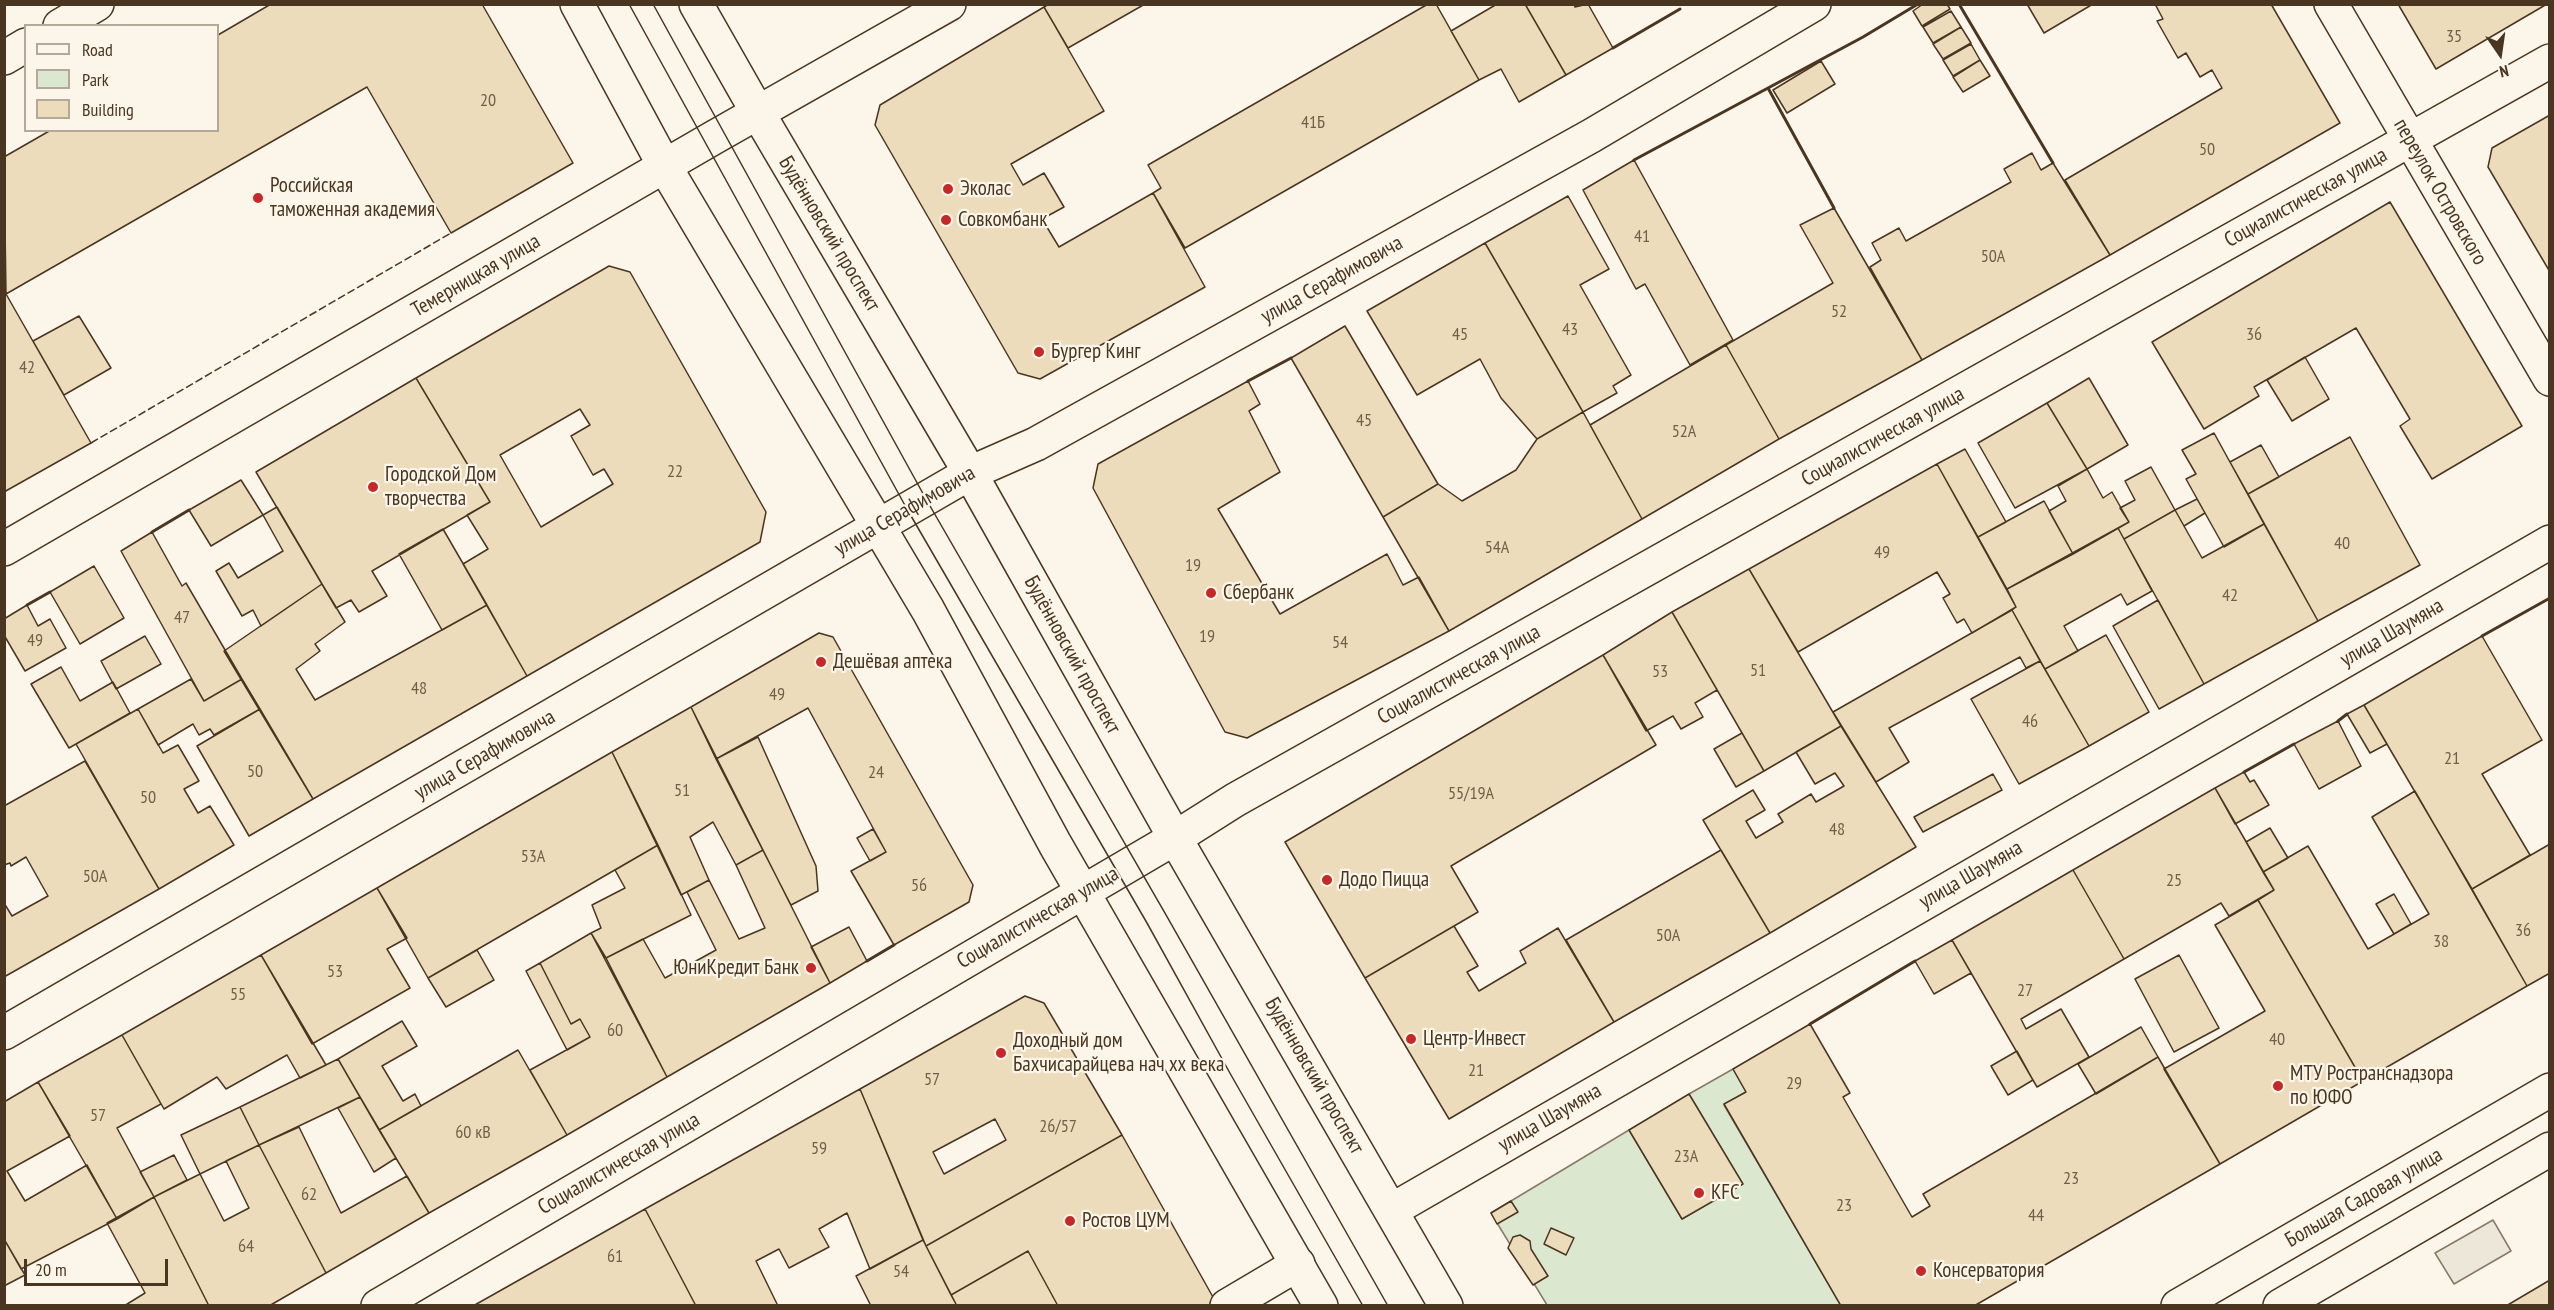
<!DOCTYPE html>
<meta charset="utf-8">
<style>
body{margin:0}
#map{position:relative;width:2554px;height:1310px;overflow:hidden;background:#fbf6e9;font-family:"PT Sans Narrow",sans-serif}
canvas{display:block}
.frame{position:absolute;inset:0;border:6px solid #4a3520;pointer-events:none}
.legend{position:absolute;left:24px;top:24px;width:195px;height:108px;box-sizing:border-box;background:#fbf6e9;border:2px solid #b4a999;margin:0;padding:8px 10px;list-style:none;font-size:18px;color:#4a3520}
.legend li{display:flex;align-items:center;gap:12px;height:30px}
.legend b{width:30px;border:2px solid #b4a999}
.north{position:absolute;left:2470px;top:24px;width:60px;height:60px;-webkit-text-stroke:4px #fbf6e9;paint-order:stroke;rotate:167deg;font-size:16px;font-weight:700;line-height:24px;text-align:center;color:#4a3520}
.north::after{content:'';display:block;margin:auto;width:21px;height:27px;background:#4a3520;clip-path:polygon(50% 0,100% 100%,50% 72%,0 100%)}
.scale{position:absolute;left:24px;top:1259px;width:144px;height:27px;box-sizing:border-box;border:3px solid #4a3520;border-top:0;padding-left:8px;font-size:18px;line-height:21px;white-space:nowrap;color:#4a3520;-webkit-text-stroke:4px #fbf6e9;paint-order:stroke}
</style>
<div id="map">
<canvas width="2554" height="1310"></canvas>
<div class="frame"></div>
<ul class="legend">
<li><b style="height:8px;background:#fbf6e9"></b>Road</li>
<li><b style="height:16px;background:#dce7d0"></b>Park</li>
<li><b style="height:16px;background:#ecdcbc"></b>Building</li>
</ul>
<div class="north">N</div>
<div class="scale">20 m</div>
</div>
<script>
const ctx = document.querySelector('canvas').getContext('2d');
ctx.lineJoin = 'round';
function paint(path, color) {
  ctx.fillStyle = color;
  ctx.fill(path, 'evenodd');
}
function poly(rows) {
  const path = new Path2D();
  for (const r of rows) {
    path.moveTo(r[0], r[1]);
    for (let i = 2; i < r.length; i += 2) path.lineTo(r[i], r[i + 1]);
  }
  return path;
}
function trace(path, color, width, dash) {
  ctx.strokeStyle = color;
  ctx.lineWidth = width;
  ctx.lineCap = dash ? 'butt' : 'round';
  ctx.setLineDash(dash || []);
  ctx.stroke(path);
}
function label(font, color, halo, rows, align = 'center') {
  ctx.font = font + ' "PT Sans Narrow",sans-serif';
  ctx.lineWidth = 4.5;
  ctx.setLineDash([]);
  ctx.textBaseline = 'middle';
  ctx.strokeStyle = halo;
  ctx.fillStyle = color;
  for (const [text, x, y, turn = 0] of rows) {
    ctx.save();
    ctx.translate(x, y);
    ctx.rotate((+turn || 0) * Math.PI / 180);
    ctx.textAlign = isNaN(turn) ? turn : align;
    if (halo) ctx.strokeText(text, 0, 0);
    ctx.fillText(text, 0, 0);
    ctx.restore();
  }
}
const green = poly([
 [1733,1069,1746,1092,1724,1105,1841,1305,1547,1305,1491,1213,1629,1130,1682,1219,1742,1183,1689,1094,1733,1069]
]);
const parking = poly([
 [2493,1220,2511,1251,2454,1284,2435,1253,2493,1220]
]);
const building = poly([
 [271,4,482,4,573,163,451,233,367,87,6,294,4,157,51,130,218,130,218,35,271,4],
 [1049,4,1145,4,1068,48,1044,7,1049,4],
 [1428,4,1436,4,1479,80,1185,248,1153,193,1161,188,1148,165,1428,4],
 [1497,4,1525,4,1566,75,1519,102,1501,69,1479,80,1451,31,1497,4],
 [1525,4,1574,4,1575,7,1588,4,1613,48,1566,75,1525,4],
 [1923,4,1947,4,1950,9,1922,26,1913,11,1923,4],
 [2027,4,2093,4,2044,33,2027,4],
 [2155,4,2271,4,2340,123,2110,255,2065,180,2222,88,2212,70,2200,77,2186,53,2178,58,2157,21,2163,19,2155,4],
 [2398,4,2547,4,2436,69,2398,4],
 [1044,7,1104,111,1011,164,1023,185,1044,173,1064,207,1042,219,1059,247,1153,193,1205,287,1040,379,1018,373,875,125,880,105,1044,7],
 [1951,11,1961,27,1933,43,1923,27,1951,11],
 [1961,27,1971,43,1943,59,1933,44,1961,27],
 [1971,44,1980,60,1953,76,1943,60,1971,44],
 [1980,60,1990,76,1963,92,1953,77,1980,60],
 [1821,61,1835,84,1787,113,1773,90,1821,61],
 [2550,115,2550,272,2488,167,2492,148,2550,115],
 [2032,153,2041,170,2053,163,2110,255,1922,360,1870,267,1881,260,1872,243,1899,228,1906,241,2011,182,2004,169,2032,153],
 [1634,160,1733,340,1690,365,1645,284,1636,289,1583,190,1634,160],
 [1568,196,1609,269,1580,285,1631,375,1613,386,1617,393,1583,412,1485,243,1568,196],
 [2390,202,2522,426,2432,479,2400,426,2410,419,2356,328,2254,387,2259,396,2204,429,2152,342,2390,202],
 [1834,208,1922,360,1779,439,1726,345,1833,283,1800,225,1834,208],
 [1485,243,1583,412,1537,439,1501,398,1480,359,1417,395,1367,311,1485,243],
 [609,266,630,272,766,512,760,542,527,676,463,564,488,549,467,515,490,502,416,378,609,266],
 [580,409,590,425,571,436,593,475,604,469,613,484,541,527,500,455,580,409],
 [6,294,91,443,4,492,4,295,6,294],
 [79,316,111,368,64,395,33,341,79,316],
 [1345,326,1438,484,1383,517,1291,358,1345,326],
 [1726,345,1779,439,1642,519,1590,425,1726,345],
 [2305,357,2329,399,2292,421,2267,380,2305,357],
 [416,378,490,502,372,571,387,596,359,612,351,600,336,608,256,472,416,378],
 [2089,378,2128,445,2087,469,2047,403,2089,378],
 [1248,381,1260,404,1249,411,1280,472,1218,509,1280,614,1387,554,1403,585,1419,577,1449,631,1247,738,1225,732,1093,488,1098,464,1248,381],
 [2047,403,2087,469,2015,508,1978,443,2047,403],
 [1583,412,1642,519,1449,631,1383,517,1438,484,1462,501,1516,470,1537,439,1583,412],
 [2214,433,2264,524,2224,547,2186,479,2196,474,2182,450,2214,433],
 [2350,437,2420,565,2318,621,2248,494,2350,437],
 [2261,445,2279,477,2248,494,2230,462,2261,445],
 [1965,449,2006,522,1978,537,1937,464,1965,449],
 [1937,464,2016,607,1972,633,1964,619,1957,623,1943,598,1950,594,1937,572,1798,652,1749,569,1937,464],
 [2151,467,2175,510,2124,539,2118,528,2129,522,2120,508,2135,500,2125,481,2151,467],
 [2087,469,2103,498,2112,492,2129,522,2073,554,2049,511,2066,501,2058,486,2087,469],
 [241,480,263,515,211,546,189,510,241,480],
 [2197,499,2205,513,2184,526,2175,510,2197,499],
 [2044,501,2073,554,2007,589,1978,537,2044,501],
 [277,507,322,584,261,626,253,610,242,616,216,571,229,563,238,578,283,551,263,515,277,507],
 [2175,510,2202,558,2264,524,2318,621,2204,684,2124,539,2175,510],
 [2118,528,2152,591,2127,605,2121,594,2064,626,2078,651,2045,669,2012,610,2016,607,2007,589,2118,528],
 [443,529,487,605,442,630,399,554,443,529],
 [152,532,182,586,186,583,242,679,204,701,121,551,152,532],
 [94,566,124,618,80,644,50,592,94,566],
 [1749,569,1841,726,1764,771,1672,612,1749,569],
 [322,584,345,622,315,644,320,651,296,669,315,700,487,605,527,676,313,799,224,651,322,584],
 [2158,600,2204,684,2159,709,2113,626,2158,600],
 [27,605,38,626,50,619,66,648,25,671,4,635,4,619,27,605],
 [2012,610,2040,661,2026,668,2020,657,1889,728,1909,762,1876,782,1833,712,2012,610],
 [1672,612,1717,690,1695,703,1703,717,1681,729,1673,716,1646,731,1603,655,1672,612],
 [819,633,833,637,973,885,969,902,894,945,851,871,886,852,808,708,716,759,691,707,819,633],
 [2106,635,2149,712,2089,746,2045,669,2106,635],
 [145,636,161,664,116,689,101,661,145,636],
 [2482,636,2542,740,2482,774,2530,855,2472,889,2364,705,2482,636],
 [1603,655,1656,745,1451,866,1478,912,1365,978,1285,842,1603,655],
 [2040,661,2089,746,2019,784,1971,699,2040,661],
 [61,667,80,701,113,682,130,713,69,748,31,684,61,667],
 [191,679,204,701,242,679,260,709,214,735,210,729,199,735,193,724,158,745,138,709,191,679],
 [2364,705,2387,744,2370,753,2347,714,2364,705],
 [691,707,763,850,736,865,713,822,690,837,709,880,681,895,612,752,691,707],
 [138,709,163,753,178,745,199,781,184,789,198,813,210,806,234,845,159,889,76,744,138,709],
 [260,709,313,799,249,836,197,746,260,709],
 [2338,721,2361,766,2319,789,2294,744,2338,721],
 [1841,726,1916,847,1770,933,1703,820,1753,790,1765,810,1746,821,1756,838,1783,822,1778,814,1811,794,1816,802,1844,786,1835,773,1815,784,1796,752,1841,726],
 [1742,733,1764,771,1736,787,1714,749,1742,733],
 [758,737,816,866,818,891,791,905,716,759,758,737],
 [612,752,658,845,428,978,377,888,612,752],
 [85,761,159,889,4,977,4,903,12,916,48,896,26,857,11,866,10,863,4,865,4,806,85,761],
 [2244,772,2250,782,2254,780,2269,805,2235,824,2215,788,2244,772],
 [1993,774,2002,790,1923,832,1914,817,1993,774],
 [2215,788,2274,890,2229,916,2221,903,2124,959,2073,870,2215,788],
 [2415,791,2527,986,2363,1081,2258,900,2274,890,2263,872,2308,846,2368,949,2429,914,2372,817,2415,791],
 [2270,828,2288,858,2263,872,2246,842,2270,828],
 [873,829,886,852,870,861,857,838,873,829],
 [2550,844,2550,973,2527,986,2472,889,2550,844],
 [658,845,691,915,606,958,591,933,601,928,592,905,625,888,615,870,658,845],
 [763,850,830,983,667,1077,606,958,643,939,665,978,716,950,687,892,709,880,739,939,765,928,736,865,763,850],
 [1721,850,1770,933,1614,1022,1566,940,1721,850],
 [2073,870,2124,959,2021,1019,2026,1029,2061,1009,2089,1057,2037,1087,1952,940,2073,870],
 [377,888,407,938,387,949,410,988,312,1044,261,955,377,888],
 [2394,894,2411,924,2394,934,2376,904,2394,894],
 [2258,900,2363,1081,2220,1164,2164,1069,2265,1011,2215,925,2258,900],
 [1454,926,1478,966,1467,972,1479,991,1526,963,1520,951,1558,928,1614,1022,1449,1119,1365,978,1454,926],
 [849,927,867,961,830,983,811,947,849,927],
 [591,933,667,1077,567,1135,530,1070,590,1037,580,1019,571,1024,540,963,591,933],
 [1952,940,1971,973,1934,994,1915,961,1952,940],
 [477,950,494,980,446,1007,428,978,477,950],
 [261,955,326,1065,300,1078,287,1055,226,1089,217,1077,164,1109,122,1035,261,955],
 [2179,955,2219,1028,2174,1052,2135,979,2179,955],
 [540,963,571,1024,580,1019,590,1037,567,1050,526,971,540,963],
 [1025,996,1044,1003,1122,1135,926,1246,860,1089,1025,996],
 [995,1119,1006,1140,944,1174,933,1152,995,1119],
 [402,1021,417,1046,382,1066,403,1101,415,1094,421,1106,379,1130,338,1059,402,1021],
 [1810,1024,1850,1093,1843,1097,1912,1217,1930,1206,1923,1194,2158,1057,2220,1164,1974,1306,1841,1306,1724,1104,1746,1092,1733,1069,1810,1024],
 [2141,1027,2158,1057,2096,1094,2078,1064,2141,1027],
 [122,1035,161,1104,117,1128,154,1197,117,1219,38,1082,122,1035],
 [518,1050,567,1135,429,1213,379,1130,518,1050],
 [2017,1051,2033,1080,2008,1095,1991,1066,2017,1051],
 [338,1059,360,1097,259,1145,240,1107,338,1059],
 [38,1082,70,1136,7,1171,25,1201,87,1165,117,1219,21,1269,4,1239,4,1102,38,1082],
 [860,1089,923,1240,870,1269,847,1213,819,1229,829,1247,789,1268,779,1249,756,1261,778,1306,696,1306,645,1209,860,1089],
 [1689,1094,1743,1184,1682,1219,1629,1130,1689,1094],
 [360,1097,396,1158,374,1172,338,1108,360,1097],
 [240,1107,259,1145,200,1174,181,1135,240,1107],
 [299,1127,341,1213,407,1176,429,1213,326,1273,259,1145,299,1127],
 [1122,1135,1218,1306,1058,1306,1028,1251,951,1295,926,1246,1122,1135],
 [259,1145,326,1273,269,1306,209,1306,154,1197,200,1174,224,1221,249,1208,226,1161,259,1145],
 [174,1155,187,1180,154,1197,140,1172,174,1155],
 [154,1197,209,1306,124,1306,145,1293,107,1223,154,1197],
 [1511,1201,1518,1212,1497,1224,1491,1213,1511,1201],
 [645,1209,696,1306,473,1306,645,1209],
 [1551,1228,1574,1238,1566,1255,1544,1244,1551,1228],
 [1520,1235,1530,1241,1531,1249,1548,1276,1533,1285,1508,1248,1513,1237,1520,1235],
 [4,1239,25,1275,4,1286,4,1239],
 [923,1240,957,1306,871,1306,856,1276,923,1240],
 [1028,1251,1058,1306,957,1306,951,1295,1028,1251],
 [2550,1280,2550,1306,2506,1306,2550,1280]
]);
const minor = poly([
 [2331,4,2550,379],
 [60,26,97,4],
 [4,58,26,45],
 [4,549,713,138,949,4],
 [4,1033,970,473,1036,444,1591,136,1814,4],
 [1392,1210,2550,542],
 [378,1306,1175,838,1235,800,2550,61],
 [1227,1306,1298,1264]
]);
const major = poly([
 [577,4,665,167,928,610,1055,844,1321,1306],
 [696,4,758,113,970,473,1175,838,1446,1306],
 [2178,1306,2550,1090],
 [2280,1306,2550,1149]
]);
const tram = poly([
 [629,4,907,509,1147,923,1231,1075,1363,1306],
 [653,4,926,499,1165,913,1388,1306]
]);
const fence = poly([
 [91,443,451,233]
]);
const wall = poly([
 [1959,4,2053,163],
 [1613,48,1680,9],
 [1768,88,1834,208],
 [1634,160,1863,37,1918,4],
 [1248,381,1291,358],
 [152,532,189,510],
 [27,605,50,592],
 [2482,636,2550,598],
 [2338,721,2347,714],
 [2244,772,2294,744],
 [867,961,894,945],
 [1810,1024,1915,961]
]);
const markers = [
 [948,189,6,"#c62828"],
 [258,198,6,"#c62828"],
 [946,220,6,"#c62828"],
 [1039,352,6,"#c62828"],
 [373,487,6,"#c62828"],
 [1211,593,6,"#c62828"],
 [821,662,6,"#c62828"],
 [1327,880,6,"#c62828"],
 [811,968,6,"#c62828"],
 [1411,1039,6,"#c62828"],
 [1001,1053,6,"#c62828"],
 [2278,1086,6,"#c62828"],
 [1699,1193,6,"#c62828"],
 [1070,1221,6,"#c62828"],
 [1921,1271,6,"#c62828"]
];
const numberNames = [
 ["35",2454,37],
 ["20",488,101],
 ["41Б",1313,123],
 ["50",2207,150],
 ["41",1642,237],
 ["50А",1993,257],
 ["52",1839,312],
 ["43",1570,330],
 ["45",1460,335],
 ["36",2254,335],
 ["42",27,368],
 ["45",1364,421],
 ["52А",1684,432],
 ["22",675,472],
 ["40",2342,544],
 ["54А",1497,548],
 ["49",1882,553],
 ["19",1193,566],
 ["42",2230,596],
 ["47",182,618],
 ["19",1207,637],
 ["49",35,641],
 ["54",1340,643],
 ["51",1758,671],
 ["53",1660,672],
 ["48",419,689],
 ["49",777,695],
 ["46",2030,722],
 ["21",2452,759],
 ["50",255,772],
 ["24",876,773],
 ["51",682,791],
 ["55/19А",1471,794],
 ["50",148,798],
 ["48",1837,830],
 ["53А",533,857],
 ["50А",95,877],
 ["25",2174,881],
 ["56",919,886],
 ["36",2523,931],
 ["50А",1668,936],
 ["38",2441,942],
 ["53",335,972],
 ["27",2025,991],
 ["55",238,995],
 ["60",615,1031],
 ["40",2277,1040],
 ["21",1476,1071],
 ["57",932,1080],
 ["29",1794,1084],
 ["57",98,1116],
 ["26/57",1058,1127],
 ["60 кВ",473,1133],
 ["59",819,1149],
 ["23А",1686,1157],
 ["23",2071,1179],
 ["62",309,1195],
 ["23",1844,1206],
 ["44",2036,1216],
 ["64",246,1247],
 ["61",615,1257],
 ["54",901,1272]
];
const poiNames = [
 ["Российская",270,186],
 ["таможенная академия",270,210],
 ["Эколас",960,189],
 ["Совкомбанк",958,220],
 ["Бургер Кинг",1051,352],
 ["Городской Дом",385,475],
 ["творчества",385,499],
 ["Сбербанк",1223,593],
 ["Дешёвая аптека",833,662],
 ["Додо Пицца",1339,880],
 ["ЮниКредит Банк",799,968,"right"],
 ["Центр-Инвест",1423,1039],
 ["Доходный дом",1013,1041],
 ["Бахчисарайцева нач xx века",1013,1065],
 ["МТУ Ространснадзора",2290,1074],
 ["по ЮФО",2290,1098],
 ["KFC",1711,1193],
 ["Ростов ЦУМ",1082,1221],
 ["Консерватория",1933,1271]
];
const streetNames = [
 ["переулок Островского",2440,192,60],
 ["Социалистическая улица",2306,198,-29],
 ["Будённовский проспект",829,234,59],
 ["Темерницкая улица",476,276,-30],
 ["улица Серафимовича",1332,280,-29],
 ["Социалистическая улица",1883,437,-29],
 ["улица Серафимовича",905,511,-30],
 ["улица Шаумяна",2392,633,-30],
 ["Будённовский проспект",1072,655,61],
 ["Социалистическая улица",1459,675,-29],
 ["улица Серафимовича",485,755,-30],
 ["улица Шаумяна",1971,875,-30],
 ["Социалистическая улица",1038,918,-30],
 ["Будённовский проспект",1314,1076,60],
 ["улица Шаумяна",1550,1118,-30],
 ["Социалистическая улица",619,1164,-30],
 ["Большая Садовая улица",2364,1198,-30]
];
paint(green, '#dce7d0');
trace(green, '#887966', 1.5);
paint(parking, '#ede7d9');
trace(parking, '#887966', 1.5);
paint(building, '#ecdcbc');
trace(building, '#4a3520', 1.5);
trace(minor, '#4a3520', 36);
trace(major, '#4a3520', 36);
trace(minor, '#fbf6e9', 33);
trace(major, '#fbf6e9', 33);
trace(tram, '#4a3520', 1.5);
trace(fence, '#4a3520', 1.5, [8, 3]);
trace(wall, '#4a3520', 3);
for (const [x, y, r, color] of markers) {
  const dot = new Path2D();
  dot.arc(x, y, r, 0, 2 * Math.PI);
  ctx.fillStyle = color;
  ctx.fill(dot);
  trace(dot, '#fbf6e9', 2);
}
label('18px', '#725f47', null, numberNames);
label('21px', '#4a3520', '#fbf6e9', poiNames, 'left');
label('21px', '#4a3520', '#fbf6e9', streetNames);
</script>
